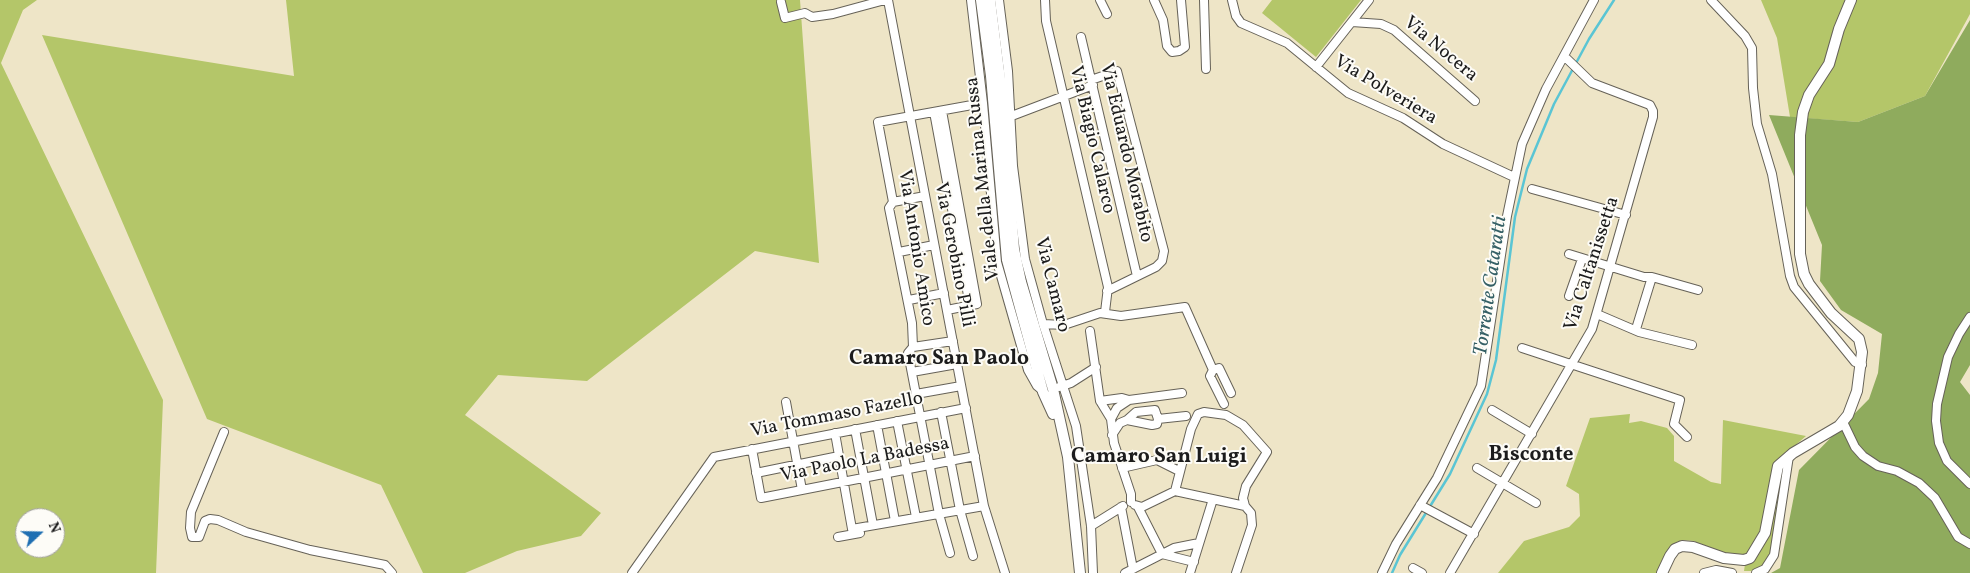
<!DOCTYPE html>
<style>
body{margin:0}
#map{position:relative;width:1970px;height:573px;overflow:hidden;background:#eee5c7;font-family:Vollkorn,serif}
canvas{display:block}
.north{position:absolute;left:15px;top:508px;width:50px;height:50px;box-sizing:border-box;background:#fdfcf7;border:1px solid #a3a29f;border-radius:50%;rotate:69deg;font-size:14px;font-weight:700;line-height:20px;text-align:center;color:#1c1c1c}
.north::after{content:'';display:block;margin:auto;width:18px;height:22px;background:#1f6fb2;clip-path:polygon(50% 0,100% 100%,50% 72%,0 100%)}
</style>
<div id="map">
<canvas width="1970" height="573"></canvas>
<div class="north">N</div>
</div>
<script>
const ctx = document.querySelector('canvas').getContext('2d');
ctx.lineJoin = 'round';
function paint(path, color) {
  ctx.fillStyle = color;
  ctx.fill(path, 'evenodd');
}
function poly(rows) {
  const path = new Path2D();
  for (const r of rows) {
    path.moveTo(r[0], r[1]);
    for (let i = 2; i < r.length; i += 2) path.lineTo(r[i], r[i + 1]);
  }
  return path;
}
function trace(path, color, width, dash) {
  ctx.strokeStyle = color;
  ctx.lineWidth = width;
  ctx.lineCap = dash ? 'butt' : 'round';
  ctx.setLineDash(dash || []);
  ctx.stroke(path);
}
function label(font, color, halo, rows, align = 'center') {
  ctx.font = font + ' Vollkorn,serif';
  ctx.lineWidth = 4;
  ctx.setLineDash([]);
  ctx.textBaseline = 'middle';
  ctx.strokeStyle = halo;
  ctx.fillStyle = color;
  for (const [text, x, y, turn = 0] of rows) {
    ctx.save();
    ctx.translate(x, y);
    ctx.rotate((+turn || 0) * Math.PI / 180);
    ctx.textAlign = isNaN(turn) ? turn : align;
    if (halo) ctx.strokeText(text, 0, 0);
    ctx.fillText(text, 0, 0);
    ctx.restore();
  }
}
const green = poly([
 [0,0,37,0,23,10,1,63,163,400,156,573,0,573],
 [25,518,55,518,55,548,25,548],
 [286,0,800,0,819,263,755,251,587,381,498,375,465,415,601,513,581,536,517,551,465,573,423,573,381,485,207,419,42,35,294,76],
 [1272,0,1361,0,1316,57,1262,13],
 [1761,0,1970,0,1970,14,1925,96,1858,122,1790,117,1777,38],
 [1630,414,1629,423,1641,421,1667,428,1674,436,1674,461,1711,482,1721,484,1723,420,1806,436,1783,456,1754,549,1743,558,1710,550,1694,541,1683,540,1677,542,1668,550,1659,573,1498,573,1524,541,1569,527,1580,516,1579,494,1566,486,1590,418],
 [1784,465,1770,556,1762,567,1751,571,1744,571,1745,564,1749,563]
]);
const forest = poly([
 [1970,20,1970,365,1960,382,1970,395,1970,573,1771,573,1780,568,1799,470,1869,399,1878,373,1882,334,1841,310,1820,281,1822,245,1769,115,1858,122,1925,96]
]);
const stream = poly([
 [1392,573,1400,555,1450,474,1487,394,1496,360,1515,217,1527,169,1554,104,1589,39,1614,0]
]);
const minor = poly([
 [888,0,984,506,1005,573],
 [971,0,983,103,997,262,1028,370,1037,386,1043,391],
 [999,0,1008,71,1013,166,1025,259,1043,324,1076,426,1091,526,1093,573],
 [1045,0,1046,21,1108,287,1105,312],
 [1100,0,1107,14],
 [1154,0,1163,20,1167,46,1172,52,1179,51,1185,47,1181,0],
 [1204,0,1206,69],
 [1232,0,1236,16,1241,23,1287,43,1348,93,1403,118,1443,144,1514,177],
 [1711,0,1745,36,1752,48,1753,88,1757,124,1772,174,1790,276,1794,287,1855,362,1862,365],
 [781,2,785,18,805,13,812,17,833,14,885,0],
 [1352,22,1381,24,1394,30,1475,101],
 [1081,37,1137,276],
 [1316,67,1369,0],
 [1091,80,1117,71,1164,251,1162,261,1156,267,1107,291],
 [942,111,977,304,947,310],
 [934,112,970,306],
 [1009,117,1093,85],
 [1532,189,1626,215],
 [893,202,925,196],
 [899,252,934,245],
 [1569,254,1644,277,1652,277,1698,290],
 [1569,296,1582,259],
 [909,300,944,293],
 [1597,314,1639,332,1692,345],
 [1970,317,1959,334,1948,357,1937,404,1936,421,1939,443,1947,461,1970,484],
 [1043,324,1064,325,1100,313,1121,316,1185,307,1213,370,1210,376,1224,404],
 [1636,329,1652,277],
 [1090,331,1100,401,1111,419,1114,443,1131,494,1131,502],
 [913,347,953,341],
 [1522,348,1680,400,1674,424,1687,437],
 [1213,370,1219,368,1231,393],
 [912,372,957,364],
 [1059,387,1071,383,1096,367],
 [916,394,961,386],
 [1100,401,1122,398,1129,400],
 [786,402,802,490],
 [1492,410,1532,434],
 [941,412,960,510,973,556],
 [1111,419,1117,408,1129,400,1182,393],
 [1158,419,1186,416],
 [897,421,916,517],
 [1843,422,1855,447,1863,456,1878,466,1897,471,1919,483,1935,498,1958,537,1970,544],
 [877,425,895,521],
 [855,429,873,525],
 [224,432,191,512,190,528,192,537,199,537,205,521,210,519,218,520,246,532,310,550,385,565,392,573],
 [835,433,852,529,984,506],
 [1112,435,1120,423,1127,420,1152,425,1157,424,1158,419,1155,410,1136,412,1127,420],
 [752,449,761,498,975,456],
 [1122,468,1157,460,1179,471],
 [1477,468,1536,503],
 [756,473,839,456],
 [1175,491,1191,429,1198,414,1204,412,1226,415,1243,425,1267,452,1246,486,1243,498,1245,506],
 [1175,491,1245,506],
 [1135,505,1142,507,1175,491],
 [1420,505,1474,534],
 [1121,507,1133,569],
 [1138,507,1162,554,1194,562],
 [1091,526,1123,506],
 [838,537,860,533],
 [950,553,939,514,908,353,913,347,912,323,889,208,893,202,878,122,983,103],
 [1413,568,1422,573],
 [632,573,714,457,966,408],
 [1125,573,1174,548,1199,543],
 [1190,573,1213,499],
 [1236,573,1252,525,1251,513,1245,506],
 [1382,573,1396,544,1437,478,1481,386,1507,216,1522,144,1546,89,1594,0],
 [1450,573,1592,329,1653,117,1653,111,1650,105,1592,83,1564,56],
 [1704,573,1716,570,1732,573],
 [1756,573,1765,569,1774,555,1789,456]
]);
const major = poly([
 [981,0,991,76,1007,260,1043,392,1053,414],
 [990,0,1001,87,1014,249,1021,282,1053,389,1068,457,1080,573],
 [1662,573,1670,556,1675,549,1682,546,1693,547,1724,558,1744,560,1750,558,1765,533,1778,466,1793,453,1839,426,1848,415,1857,391,1862,352,1859,339,1831,313,1809,284,1804,274,1800,254,1800,135,1803,112,1809,95,1829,64,1839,29,1851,0]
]);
const streetNames = [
 ["Via Nocera",1440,50,40],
 ["Via Polveriera",1385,91,31],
 ["Via Biagio Calarco",1091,140,77],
 ["Via Eduardo Morabito",1125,153,77],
 ["Viale della Marina Russa",984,179,-96],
 ["Via Antonio Amico",915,248,81],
 ["Via Gerobino Pilli",953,255,79],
 ["Via Caltanissetta",1593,264,-72],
 ["Via Camaro",1051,285,76],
 ["Via Tommaso Fazello",837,416,-11],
 ["Via Paolo La Badessa",865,461,-11]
];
const waterNames = [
 ["Torrente Cataratti",1492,286,-82]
];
const quarterNames = [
 ["Camaro San Paolo",939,360],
 ["Bisconte",1531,456],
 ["Camaro San Luigi",1159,458]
];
paint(green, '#b4c669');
paint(forest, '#8fab5d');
trace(stream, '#5ac5d4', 2.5);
trace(minor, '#666258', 10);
trace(major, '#666258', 12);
trace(minor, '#fff', 8);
trace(major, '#fff', 10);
label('19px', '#1c1c1c', '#fdfcf7', streetNames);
label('italic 20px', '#356066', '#fdfcf7', waterNames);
label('bold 21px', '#1c1c1c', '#fdfcf7', quarterNames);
</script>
